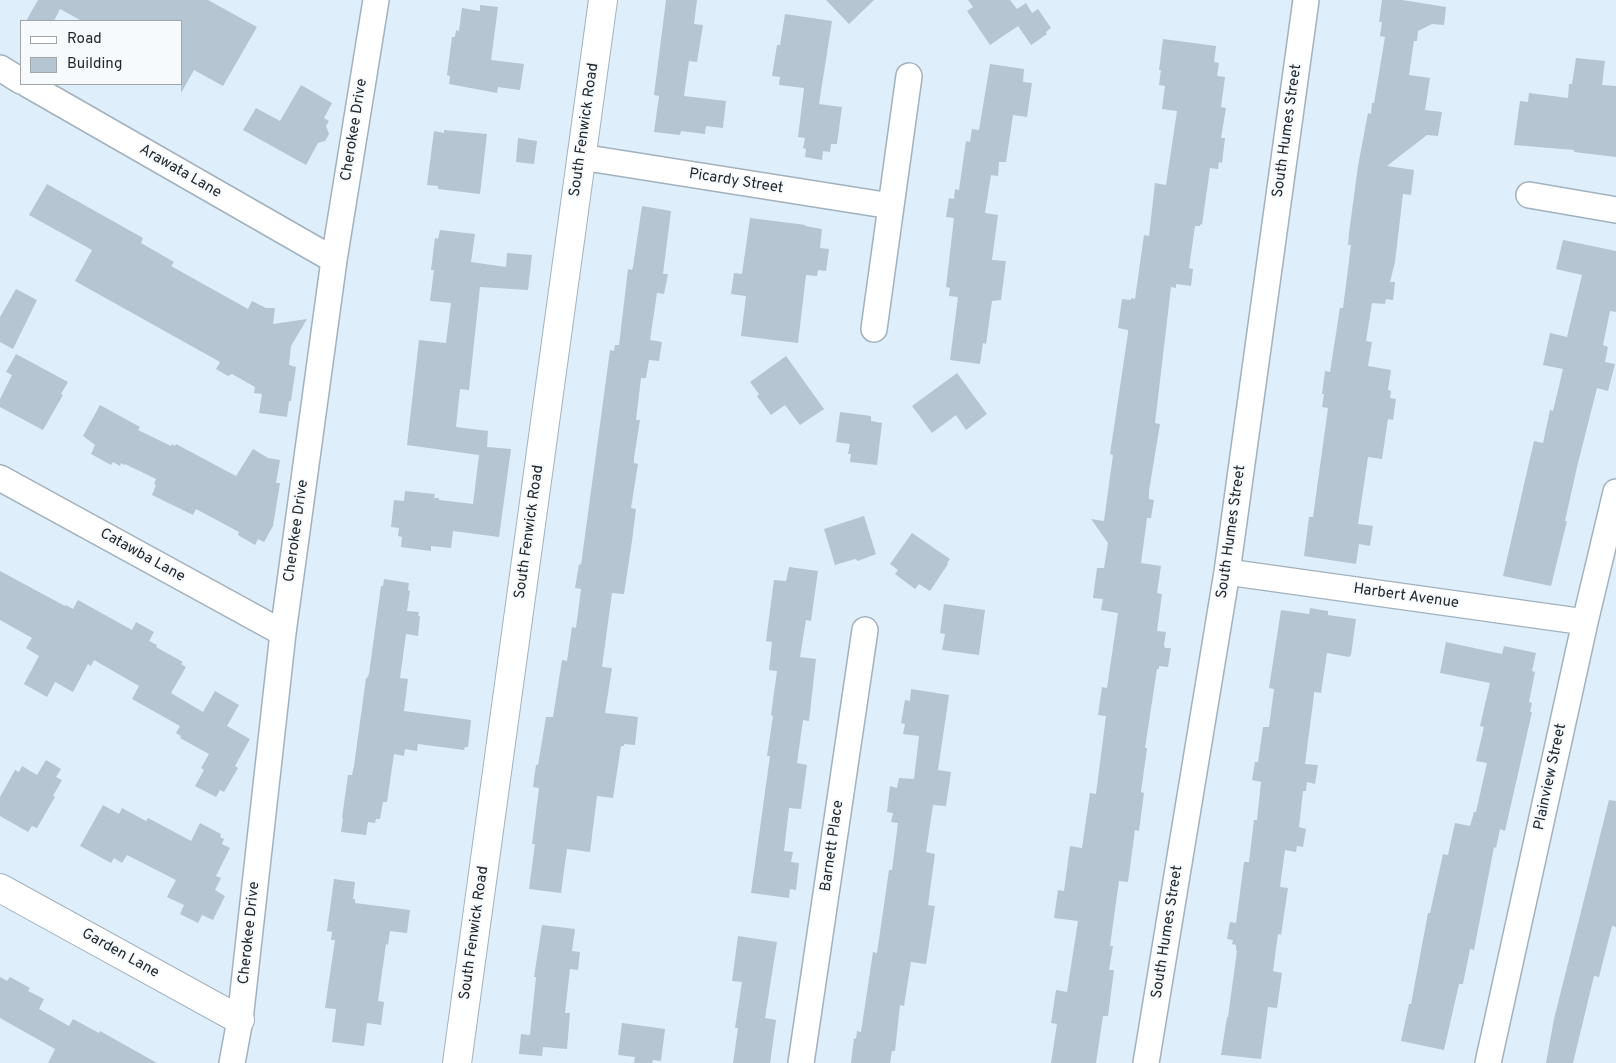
<!DOCTYPE html>
<style>
body{margin:0}
#map{position:relative;width:1616px;height:1063px;overflow:hidden;background:#deeffb;font-family:Overpass,sans-serif}
canvas{display:block}
.legend{position:absolute;left:20px;top:20px;width:162px;height:65px;box-sizing:border-box;background:#f6fafc;border:1px solid #a1a6a9;margin:0;padding:6px 9px;list-style:none;font-size:15px;color:#21272c}
.legend li{display:flex;align-items:center;gap:10px;height:25px}
.legend b{width:25px;border:1px solid #a1a6a9}
</style>
<div id="map">
<canvas width="1616" height="1063"></canvas>
<ul class="legend">
<li><b style="height:6px;background:#fff"></b>Road</li>
<li><b style="height:14px;background:#b5c5d1"></b>Building</li>
</ul>
</div>
<script>
const ctx = document.querySelector('canvas').getContext('2d');
ctx.lineJoin = 'round';
function paint(path, color) {
  ctx.fillStyle = color;
  ctx.fill(path, 'evenodd');
}
function poly(rows) {
  const path = new Path2D();
  for (const r of rows) {
    path.moveTo(r[0], r[1]);
    for (let i = 2; i < r.length; i += 2) path.lineTo(r[i], r[i + 1]);
  }
  return path;
}
function trace(path, color, width, dash) {
  ctx.strokeStyle = color;
  ctx.lineWidth = width;
  ctx.lineCap = dash ? 'butt' : 'round';
  ctx.setLineDash(dash || []);
  ctx.stroke(path);
}
function label(font, color, halo, rows, align = 'center') {
  ctx.font = font + ' Overpass,sans-serif';
  ctx.lineWidth = 4;
  ctx.setLineDash([]);
  ctx.textBaseline = 'middle';
  ctx.strokeStyle = halo;
  ctx.fillStyle = color;
  for (const [text, x, y, turn = 0] of rows) {
    ctx.save();
    ctx.translate(x, y);
    ctx.rotate((+turn || 0) * Math.PI / 180);
    ctx.textAlign = isNaN(turn) ? turn : align;
    if (halo) ctx.strokeText(text, 0, 0);
    ctx.fillText(text, 0, 0);
    ctx.restore();
  }
}
const building = poly([
 [38,0,208,0,257,27,223,86,194,70,181,93,181,21,82,21,60,9,54,21,26,21],
 [666,0,697,0,694,24,703,25,697,62,689,61,684,96,726,101,723,128,706,126,705,134,681,131,680,135,654,132,659,96,654,95],
 [826,0,874,0,849,24],
 [968,0,1010,0,1017,9,1026,3,1032,13,1038,9,1051,28,1046,32,1047,34,1031,45,1018,26,990,45,967,11,973,7],
 [1382,0,1402,0,1446,7,1444,25,1432,24,1418,31,1417,41,1414,41,1409,75,1430,78,1425,110,1442,112,1438,136,1427,135,1387,166,1414,170,1411,195,1403,194,1395,262,1390,282,1395,282,1393,300,1386,299,1385,304,1372,303,1366,341,1372,342,1368,366,1391,370,1388,390,1391,391,1390,398,1396,399,1393,420,1388,419,1382,459,1368,457,1358,524,1373,526,1370,546,1359,544,1356,564,1304,556,1309,517,1313,517,1328,408,1322,407,1324,394,1322,394,1325,371,1330,372,1340,308,1343,308,1351,245,1348,245,1349,233,1358,166,1368,113,1371,114,1372,103,1374,103,1385,37,1380,36,1382,22,1379,22],
 [480,5,498,7,491,60,524,64,520,90,498,87,497,93,449,84,450,76,447,75,452,37,455,37,456,30,459,31,462,8,480,11],
 [785,14,832,21,819,104,842,107,837,144,831,144,830,152,823,151,822,160,805,157,806,149,803,148,805,138,798,137,804,88,779,85,780,77,772,76,777,45,780,45],
 [1163,39,1216,46,1214,62,1219,63,1217,76,1225,77,1221,107,1226,108,1221,138,1225,138,1222,163,1219,162,1218,169,1210,168,1202,225,1200,224,1200,226,1195,226,1189,268,1193,269,1191,286,1176,284,1176,288,1171,287,1155,423,1160,424,1149,491,1149,499,1154,500,1151,518,1147,518,1141,563,1161,566,1157,593,1162,594,1157,631,1166,632,1164,645,1165,648,1171,648,1168,667,1159,666,1159,669,1157,669,1145,748,1147,748,1141,792,1144,793,1139,831,1135,830,1128,882,1119,881,1110,946,1113,946,1109,970,1114,970,1108,1016,1103,1016,1096,1063,1051,1063,1057,1024,1051,1023,1056,990,1067,992,1078,921,1054,918,1058,890,1064,891,1070,846,1082,848,1090,793,1096,794,1106,716,1098,715,1102,687,1107,688,1118,613,1101,610,1103,599,1093,598,1097,568,1104,568,1108,543,1091,519,1104,521,1113,455,1110,454,1128,333,1128,330,1118,328,1122,299,1131,300,1131,298,1135,299,1144,235,1149,236,1155,183,1166,185,1177,111,1162,109,1165,86,1159,85,1161,70,1159,70],
 [1576,58,1605,61,1602,85,1616,86,1616,157,1574,152,1574,150,1514,145,1520,101,1528,102,1529,93,1568,98,1569,84,1572,84],
 [990,64,1024,69,1023,82,1032,83,1027,117,1013,115,1006,162,999,162,998,176,991,175,985,213,998,215,992,260,1006,261,1001,300,992,301,986,344,983,343,980,364,950,360,958,297,949,296,950,288,946,287,954,218,946,217,949,198,954,199,955,189,959,190,966,141,970,142,972,129,979,130],
 [301,85,332,103,324,118,329,121,326,126,329,134,325,141,318,143,306,165,243,130,256,108,280,121],
 [444,130,487,134,480,194,438,189,438,186,427,185,434,131,444,133],
 [518,138,537,141,534,164,516,162],
 [47,184,143,238,141,243,174,262,171,266,248,309,252,301,266,308,275,308,273,324,307,319,291,346,289,365,296,367,291,401,289,401,287,417,259,413,262,394,254,393,255,387,232,374,228,376,216,369,220,362,75,281,92,250,29,215],
 [642,206,671,211,663,274,668,274,664,294,657,293,650,340,662,342,659,361,649,360,646,378,641,378,636,420,640,420,634,458,634,463,638,464,631,508,636,509,632,541,624,594,612,593,602,667,612,668,605,713,638,717,635,745,624,744,624,746,621,746,613,798,597,796,590,852,567,849,561,893,529,889,535,844,532,844,539,788,533,787,536,765,538,765,546,717,553,717,562,660,567,661,572,627,576,628,581,589,575,588,579,564,581,565,606,380,610,350,614,351,615,345,619,345,628,269,632,270,633,267],
 [750,218,806,225,805,226,822,229,820,248,829,249,826,271,818,270,817,276,806,275,798,343,741,336,746,296,731,294,734,273,742,274],
 [440,230,475,234,471,262,506,267,507,253,532,255,528,290,480,287,469,390,460,389,456,427,488,431,487,447,511,449,499,537,453,531,451,548,431,546,431,551,401,547,402,537,398,536,399,528,391,527,394,500,404,501,405,491,435,494,434,498,439,498,439,500,473,504,479,455,407,445,419,340,446,343,451,303,430,301,434,270,431,270,435,238,438,239],
 [1563,240,1616,251,1616,312,1610,311,1603,345,1608,347,1605,362,1615,364,1608,391,1597,388,1577,467,1565,521,1567,521,1551,586,1503,576,1534,441,1543,443,1550,410,1553,411,1563,369,1543,365,1550,333,1567,337,1582,275,1556,269],
 [16,289,37,300,13,349,0,342,0,317],
 [16,354,68,382,61,394,63,395,43,430,0,407,0,399,12,375,6,372],
 [786,356,824,409,800,425,785,405,771,415,757,396,759,394,750,382],
 [957,373,987,414,966,430,956,415,932,433,912,406],
 [100,405,140,427,138,430,171,446,172,444,175,446,176,444,236,476,253,449,268,458,280,460,276,483,280,483,273,526,264,542,258,539,255,545,238,535,239,532,196,509,193,515,152,495,156,485,154,484,156,479,125,464,124,465,121,463,120,466,113,462,111,465,91,454,95,445,83,436],
 [840,412,871,416,871,421,882,423,877,465,850,462,851,454,848,454,850,444,836,442],
 [864,516,876,554,858,561,855,559,835,565,824,529],
 [912,533,950,559,947,563,948,564,930,591,919,584,915,589,895,574,898,570,890,564],
 [789,567,818,571,811,621,806,620,800,657,816,659,809,721,803,720,797,763,807,765,801,809,789,808,784,851,793,852,791,862,799,863,796,890,790,889,789,898,751,893,770,756,767,756,773,716,771,715,777,671,769,670,772,642,766,641,774,580,786,581],
 [0,571,65,606,66,605,73,609,78,600,132,630,136,622,154,632,149,641,157,645,156,647,183,662,181,664,186,667,171,693,203,712,215,691,239,705,227,726,250,739,235,766,238,768,224,792,220,790,216,797,195,786,204,770,201,768,209,754,180,738,181,736,176,733,180,726,132,699,139,686,94,660,91,666,88,664,73,692,55,682,47,697,24,684,39,656,26,648,32,638,0,620],
 [384,579,409,583,408,590,410,591,407,611,419,612,418,616,420,616,418,636,406,634,400,678,408,679,404,711,471,720,468,747,465,747,464,750,418,744,417,751,405,749,404,756,394,754,387,802,383,802,380,819,376,819,375,823,368,822,366,835,341,832,343,818,342,818,348,775,352,775,354,766,366,678,367,678,369,674,381,586,383,586],
 [944,604,985,610,979,655,942,650,945,634,940,633],
 [1310,608,1328,611,1328,615,1356,619,1351,655,1349,657,1327,653,1321,693,1314,692,1314,695,1305,764,1318,765,1315,784,1307,782,1306,791,1303,791,1299,827,1306,829,1303,847,1297,846,1296,852,1285,850,1280,887,1288,888,1281,935,1278,934,1273,971,1282,973,1277,1008,1268,1007,1261,1059,1223,1055,1221,1055,1227,1017,1228,1017,1237,951,1236,950,1236,945,1232,944,1233,940,1227,939,1230,922,1236,923,1244,862,1249,862,1254,820,1257,820,1261,782,1252,780,1255,762,1258,762,1263,727,1269,727,1274,689,1269,688,1281,610,1309,614],
 [1446,642,1502,654,1504,646,1536,653,1532,671,1535,672,1529,702,1532,703,1530,712,1532,712,1505,831,1500,829,1496,848,1494,847,1474,950,1470,949,1463,984,1459,984,1444,1050,1401,1041,1409,1004,1411,1004,1428,913,1430,913,1443,854,1448,855,1455,823,1470,826,1474,812,1476,812,1487,763,1476,761,1484,727,1480,726,1490,683,1440,673],
 [911,689,949,695,938,770,951,772,946,806,933,805,926,852,935,854,928,905,935,906,926,964,911,962,904,1006,900,1005,895,1051,892,1051,890,1063,851,1063,854,1038,856,1039,857,1031,861,1032,873,952,877,953,889,870,892,870,898,823,891,822,893,813,887,812,890,786,897,788,899,778,914,779,919,736,903,734,905,724,901,723,905,700,910,701],
 [46,760,61,769,56,777,62,780,53,796,55,797,37,828,32,826,28,832,0,816,0,797,15,770,19,772,22,766,37,775],
 [1609,800,1616,801,1616,927,1612,926,1599,977,1594,976,1573,1063,1546,1063,1554,1019],
 [103,805,119,814,122,808,146,821,148,818,191,841,200,823,221,834,220,837,224,839,222,844,230,848,216,876,221,878,215,890,225,896,213,920,202,915,198,923,180,914,184,905,167,897,176,880,127,855,122,863,114,858,111,863,80,846],
 [334,879,355,882,353,899,355,899,355,903,410,910,407,933,390,931,388,945,386,944,378,1001,384,1002,381,1025,367,1023,364,1046,332,1042,336,1009,325,1008,335,940,331,940,332,932,327,931],
 [542,925,575,929,572,951,580,952,578,970,570,969,565,1013,570,1013,567,1049,543,1047,542,1056,519,1054,521,1034,530,1035,536,977,534,977],
 [738,936,777,942,765,1018,776,1020,770,1063,733,1063,738,1028,735,1028,742,982,732,981],
 [0,977,7,981,10,977,30,988,28,991,44,999,39,1009,69,1026,73,1019,99,1033,100,1031,157,1063,48,1063,55,1049,0,1018],
 [622,1023,665,1029,661,1061,653,1060,652,1063,634,1063,635,1057,618,1055]
]);
const minor = poly([
 [0,68,21,81],
 [27,84,334,260],
 [581,157,891,206],
 [1529,195,1616,210],
 [874,329,909,76],
 [0,478,283,633],
 [1227,572,1585,622],
 [232,1063,240,1020,283,633,334,260,376,0],
 [801,1063,865,630],
 [1146,1063,1227,572,1306,0],
 [1488,1063,1585,622,1616,492]
]);
const tertiary = poly([
 [0,888,240,1020],
 [457,1063,603,0]
]);
const streetNames = [
 ["Cherokee Drive",355,130,-81],
 ["South Fenwick Road",585,130,-82],
 ["South Humes Street",1288,131,-82],
 ["Arawata Lane",180,172,30],
 ["Picardy Street",736,182,9],
 ["Cherokee Drive",297,531,-82],
 ["South Fenwick Road",530,532,-82],
 ["South Humes Street",1232,532,-82],
 ["Catawba Lane",142,556,29],
 ["Harbert Avenue",1406,597,8],
 ["Plainview Street",1551,777,-78],
 ["Barnett Place",833,846,-82],
 ["South Humes Street",1168,932,-81],
 ["Cherokee Drive",250,933,-84],
 ["South Fenwick Road",475,933,-82],
 ["Garden Lane",120,954,29]
];
paint(building, '#b5c5d1');
trace(minor, '#a2b1bd', 28);
trace(tertiary, '#a2b1bd', 30);
trace(minor, '#fff', 25);
trace(tertiary, '#fff', 28);
label('15px', '#21272c', '#f6fafc', streetNames);
</script>
